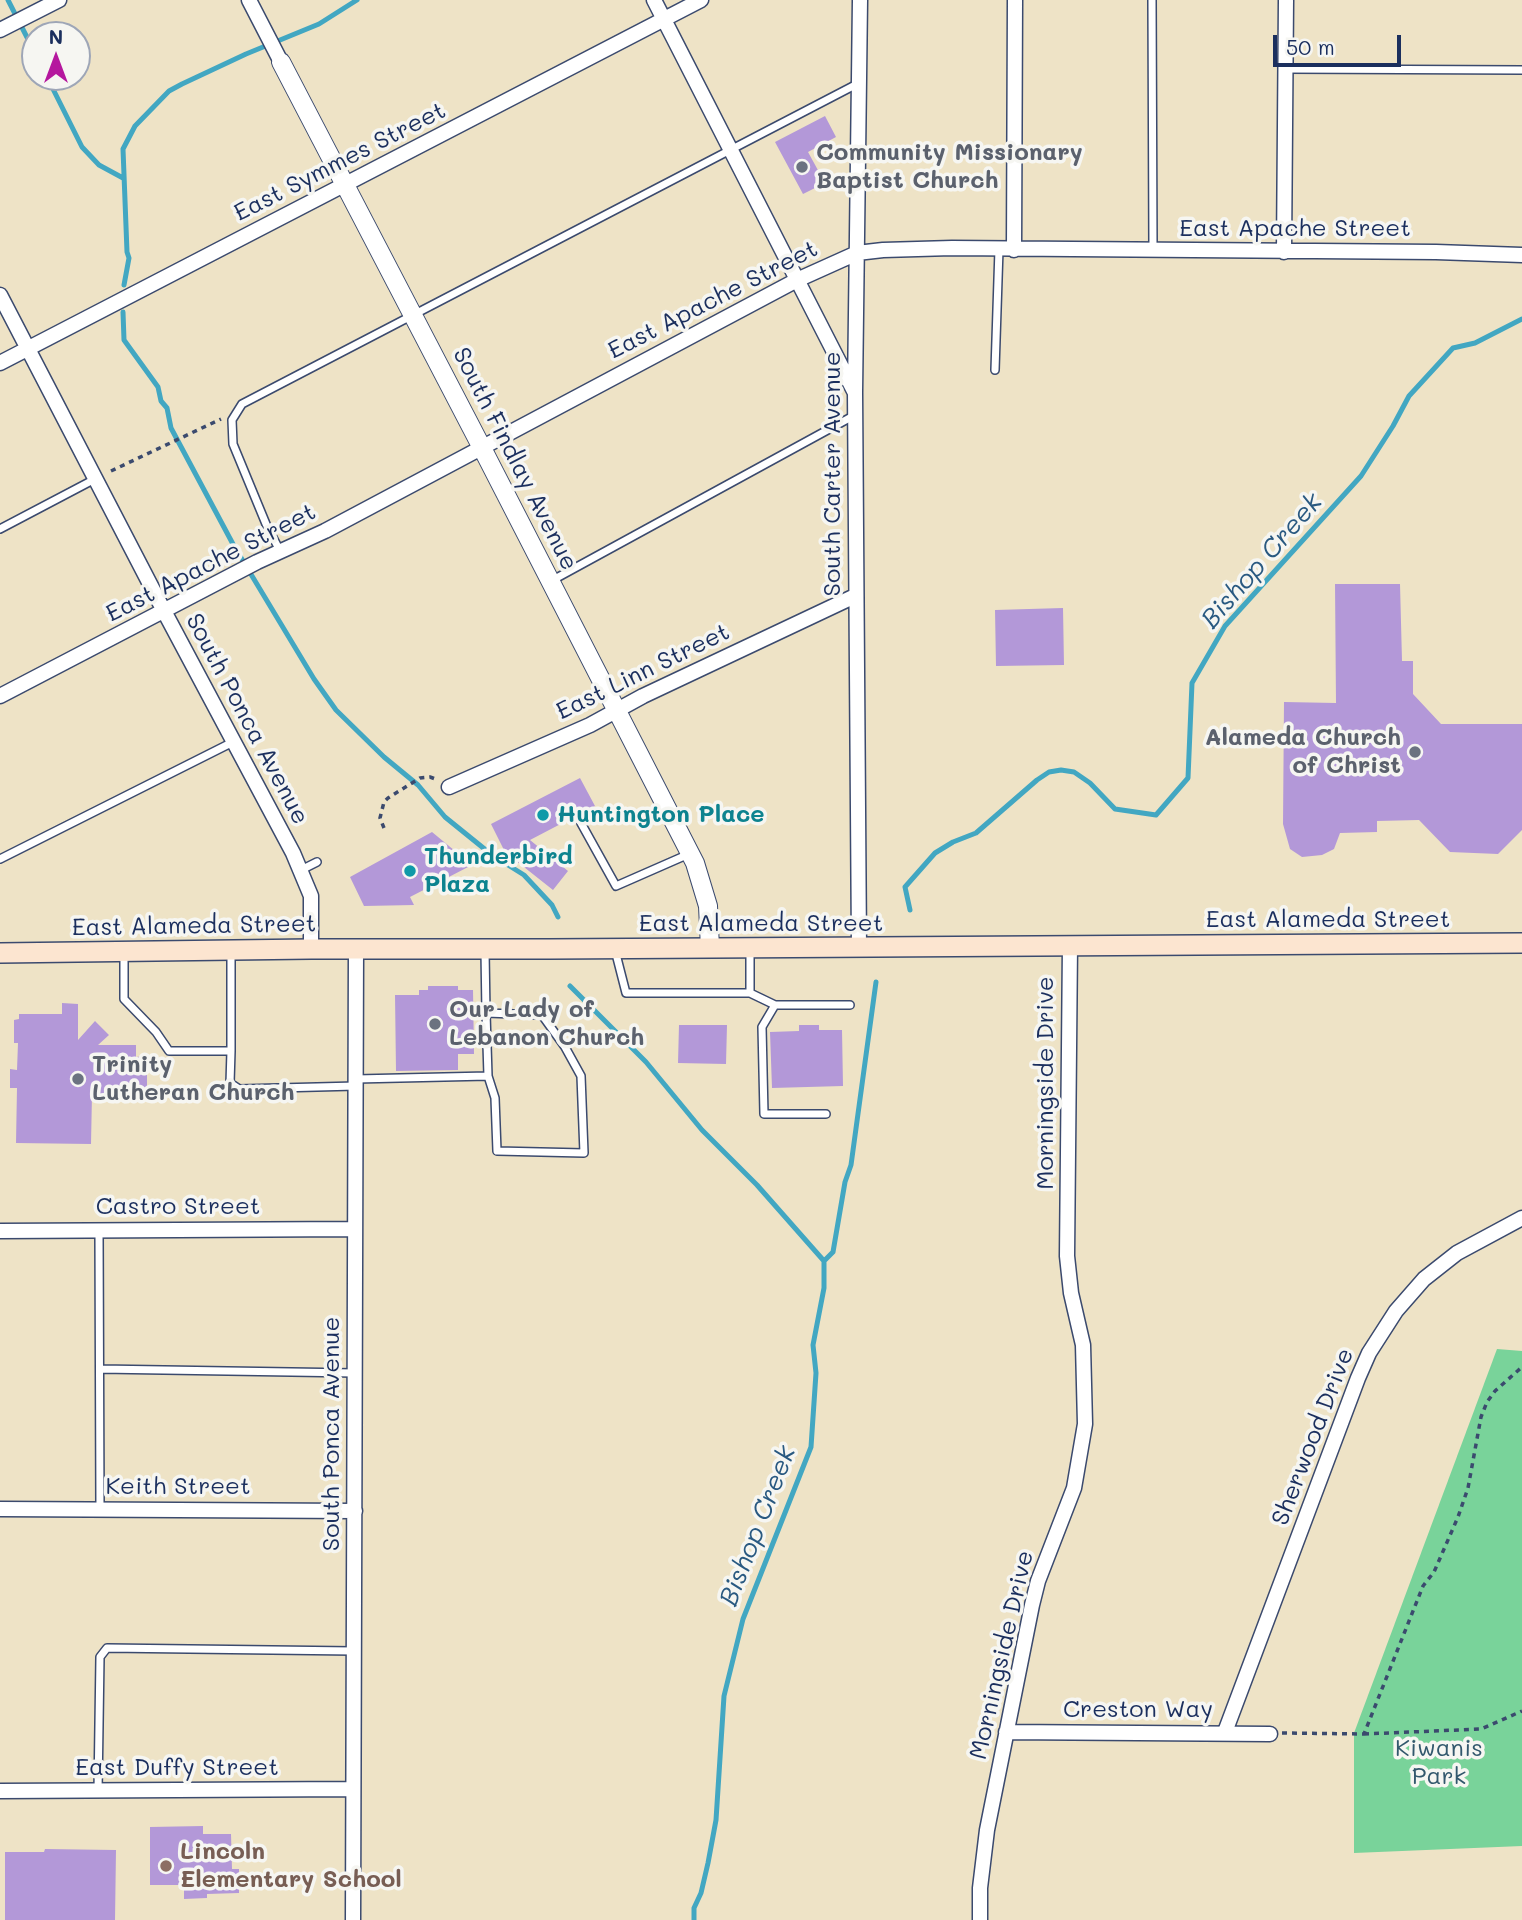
<!DOCTYPE html>
<style>
body{margin:0}
#map{position:relative;width:1522px;height:1920px;overflow:hidden;background:#eee3c6;font-family:Mali,sans-serif}
canvas{display:block}
.north{position:absolute;left:21px;top:21px;width:70px;height:70px;box-sizing:border-box;background:#f6f6f2;border:2px solid #9ea6b7;border-radius:50%;rotate:0deg;font-size:19px;font-weight:700;line-height:28px;text-align:center;color:#1b2f5e}
.north::after{content:'';display:block;margin:auto;width:24px;height:32px;background:#b5179e;clip-path:polygon(50% 0,100% 100%,50% 72%,0 100%)}
.scale{position:absolute;left:1273px;top:35px;width:128px;height:32px;box-sizing:border-box;border:4px solid #1b2f5e;border-top:0;padding-left:9px;font-size:21px;line-height:24px;white-space:nowrap;color:#1b2f5e;-webkit-text-stroke:5px #f6f6f2;paint-order:stroke}
</style>
<div id="map">
<canvas width="1522" height="1920"></canvas>
<div class="north">N</div>
<div class="scale">50 m</div>
</div>
<script>
const ctx = document.querySelector('canvas').getContext('2d');
ctx.lineJoin = 'round';
function paint(path, color) {
  ctx.fillStyle = color;
  ctx.fill(path, 'evenodd');
}
function poly(rows) {
  const path = new Path2D();
  for (const r of rows) {
    path.moveTo(r[0], r[1]);
    for (let i = 2; i < r.length; i += 2) path.lineTo(r[i], r[i + 1]);
  }
  return path;
}
function trace(path, color, width, dash) {
  ctx.strokeStyle = color;
  ctx.lineWidth = width;
  ctx.lineCap = dash ? 'butt' : 'round';
  ctx.setLineDash(dash || []);
  ctx.stroke(path);
}
function label(font, color, halo, rows, align = 'center') {
  ctx.font = font + ' Mali,sans-serif';
  ctx.lineWidth = 7;
  ctx.setLineDash([]);
  ctx.textBaseline = 'middle';
  ctx.strokeStyle = halo;
  ctx.fillStyle = color;
  for (const [text, x, y, turn = 0] of rows) {
    ctx.save();
    ctx.translate(x, y);
    ctx.rotate((+turn || 0) * Math.PI / 180);
    ctx.textAlign = isNaN(turn) ? turn : align;
    if (halo) ctx.strokeText(text, 0, 0);
    ctx.fillText(text, 0, 0);
    ctx.restore();
  }
}
const green = poly([
 [1497,1349,1522,1351,1522,1846,1354,1853,1354,1733]
]);
const stream = poly([
 [8,0,35,53],
 [47,77,82,147,99,165,123,178],
 [124,285,129,258,127,252,123,149,135,126,169,91,182,84,246,54,319,24,357,0],
 [123,312,124,340,158,387,161,401,167,408,171,428,234,546,314,679,336,710,384,757,418,785,445,817,492,855,524,875,552,905,558,917],
 [910,910,905,887,935,853,953,842,976,833,1037,780,1049,772,1061,770,1074,772,1090,783,1115,809,1156,815,1188,778,1192,683,1225,626,1361,476,1393,426,1409,396,1453,348,1475,343,1522,319],
 [570,986,646,1062,702,1130,757,1185,824,1261],
 [824,1261,833,1252,845,1182,851,1165,876,982],
 [694,1920,694,1908,701,1893,708,1863,716,1820,724,1696,743,1619,811,1447,816,1373,813,1345,824,1288,824,1261]
]);
const building = poly([
 [825,116,836,137,808,152,825,183,803,194,775,142],
 [1335,584,1400,584,1402,661,1413,661,1413,694,1441,724,1522,724,1522,830,1498,854,1450,852,1419,820,1377,821,1377,832,1340,833,1334,849,1322,855,1302,857,1290,849,1283,824,1284,702,1336,703],
 [1063,608,1064,665,996,666,995,610],
 [580,778,595,806,530,840,568,871,553,890,505,852,491,824],
 [432,832,472,865,410,897,414,905,364,906,350,877],
 [428,986,458,986,458,990,473,990,474,1054,458,1054,458,1070,396,1071,395,995,419,995,419,990,428,990],
 [62,1003,78,1004,78,1040,95,1021,109,1035,98,1045,136,1045,136,1057,147,1056,147,1094,92,1094,91,1144,16,1143,17,1088,10,1088,10,1069,17,1070,18,1043,14,1043,14,1020,19,1019,19,1014,62,1014],
 [679,1025,727,1025,726,1064,678,1063],
 [799,1025,819,1025,819,1030,842,1030,843,1086,772,1088,770,1032,799,1031],
 [203,1826,203,1834,231,1834,232,1869,239,1869,239,1893,207,1894,207,1898,184,1899,184,1885,150,1885,150,1827],
 [45,1849,116,1850,115,1920,5,1920,5,1852,44,1852]
]);
const path = poly([
 [111,471,221,419],
 [384,828,380,818,384,802,388,798,420,778,430,777,438,780],
 [1282,1733,1364,1734,1423,1586,1434,1572,1458,1517,1468,1488,1481,1417,1487,1402,1495,1391,1522,1367],
 [1364,1734,1481,1729,1522,1711]
]);
const service = poly([
 [1152,0,1153,251],
 [1285,69,1522,70],
 [995,370,999,249],
 [0,529,95,479],
 [280,551,266,524,233,444,232,420,242,404,859,83],
 [551,581,855,415],
 [581,823,616,886,689,854],
 [0,859,233,742],
 [301,870,317,862],
 [615,950,626,993,750,993,750,950],
 [485,951,486,1013,488,1076,495,1098,497,1151,584,1153,581,1076,565,1047,542,1015,486,1013],
 [124,952,124,999,156,1032,169,1051,231,1051,231,951],
 [750,993,775,1005,850,1005],
 [775,1005,762,1027,764,1114,826,1114],
 [231,1051,230,1083,239,1089,356,1086],
 [356,1079,488,1076],
 [99,1231,100,1510],
 [100,1369,355,1373],
 [98,1791,100,1657,107,1648,354,1651]
]);
const minor = poly([
 [249,0,281,62],
 [654,0,854,391],
 [0,30,59,0],
 [1014,250,1015,0],
 [1284,252,1286,0],
 [0,295,164,611,293,853,311,896,311,949],
 [0,363,701,0],
 [0,696,257,562,325,531,797,280,857,253,883,250,952,248,1436,252,1522,255],
 [449,787,590,725,643,696,855,596],
 [859,948,855,392,860,0],
 [0,1231,355,1229],
 [0,1509,355,1511],
 [1006,1732,1270,1734],
 [1225,1732,1358,1378,1369,1353,1396,1311,1424,1279,1457,1253,1522,1218],
 [0,1791,353,1789],
 [353,1920,356,949],
 [980,1920,980,1888,987,1830,1032,1605,1038,1581,1074,1488,1085,1424,1083,1345,1071,1293,1067,1256,1070,945]
]);
const tertiary = poly([
 [281,62,481,446,695,863,708,906,710,948]
]);
const secondary = poly([
 [0,953,311,949,550,949,1522,943]
]);
const markers = [
 [802,167,7,"#6b7280"],
 [1415,752,7,"#6b7280"],
 [543,815,7,"#0f9aa8"],
 [410,871,7,"#0f9aa8"],
 [435,1024,7,"#6b7280"],
 [78,1079,7,"#6b7280"],
 [166,1866,7,"#8d6e63"]
];
const worshipNames = [
 ["Community Missionary",816,153],
 ["Baptist Church",816,181],
 ["Alameda Church",1401,738,"right"],
 ["of Christ",1401,766,"right"],
 ["Our Lady of",449,1010],
 ["Lebanon Church",449,1038],
 ["Trinity",92,1065],
 ["Lutheran Church",92,1093]
];
const streetNames = [
 ["East Symmes Street",340,162,-27],
 ["East Apache Street",1295,229],
 ["East Apache Street",713,300,-27],
 ["South Findlay Avenue",515,459,63],
 ["South Carter Avenue",833,474,-90],
 ["East Apache Street",211,563,-27],
 ["East Linn Street",643,672,-26],
 ["South Ponca Avenue",247,719,62],
 ["East Alameda Street",1328,920],
 ["East Alameda Street",761,924],
 ["East Alameda Street",194,926,-1],
 ["Morningside Drive",1046,1083,-90],
 ["Castro Street",178,1207],
 ["South Ponca Avenue",332,1434,-90],
 ["Sherwood Drive",1313,1437,-69],
 ["Keith Street",178,1487],
 ["Morningside Drive",1002,1655,-77],
 ["Creston Way",1138,1710],
 ["East Duffy Street",177,1768]
];
const cultureNames = [
 ["Huntington Place",557,815],
 ["Thunderbird",424,857],
 ["Plaza",424,885]
];
const parkNames = [
 ["Kiwanis",1439,1749],
 ["Park",1439,1777]
];
const educationNames = [
 ["Lincoln",180,1852],
 ["Elementary School",180,1880]
];
const waterNames = [
 ["Bishop Creek",1262,561,-49],
 ["Bishop Creek",758,1526,-69]
];
paint(green, '#79d39a');
trace(stream, '#42a7c2', 5);
paint(building, '#b398d8');
trace(service, '#3b4a6e', 10);
trace(minor, '#3b4a6e', 17);
trace(tertiary, '#3b4a6e', 20);
trace(secondary, '#3b4a6e', 22);
trace(path, '#3b4a6e', 3.5, [5, 5]);
trace(service, '#fff', 7);
trace(minor, '#fff', 14);
trace(tertiary, '#fff', 18);
trace(secondary, '#fce5d0', 19);
for (const [x, y, r, color] of markers) {
  const dot = new Path2D();
  dot.arc(x, y, r, 0, 2 * Math.PI);
  ctx.fillStyle = color;
  ctx.fill(dot);
  trace(dot, '#f6f6f2', 2.5);
}
label('bold 24px', '#5b616d', '#f6f6f2', worshipNames, 'left');
label('24px', '#1b2f5e', '#f6f6f2', streetNames);
label('bold 24px', '#0d838f', '#f6f6f2', cultureNames, 'left');
label('24px', '#32586d', '#f6f6f2', parkNames);
label('bold 24px', '#785e54', '#f6f6f2', educationNames, 'left');
label('italic 26px', '#295981', '#f6f6f2', waterNames);
</script>
